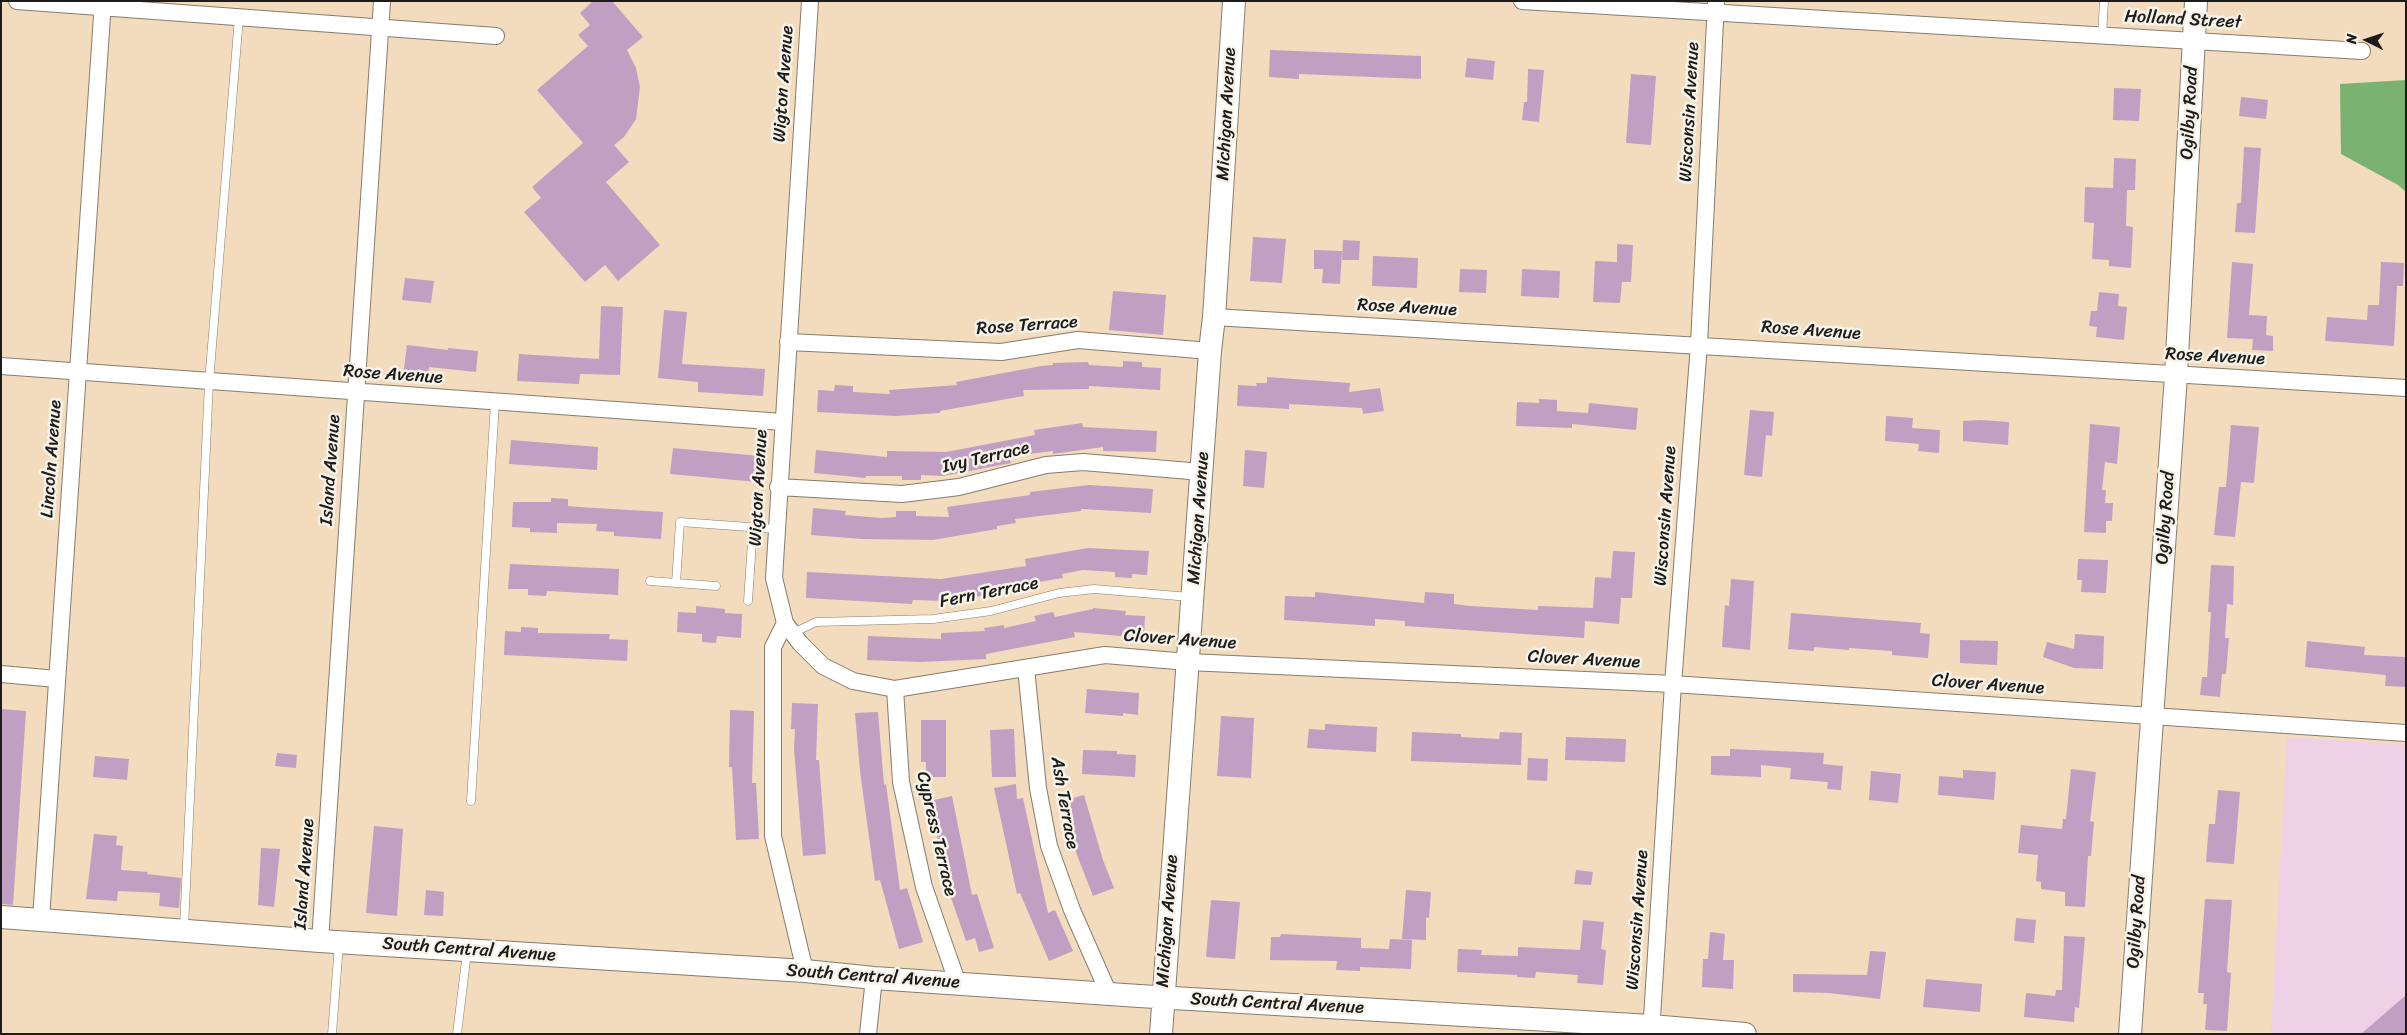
<!DOCTYPE html>
<style>
body{margin:0}
#map{position:relative;width:2407px;height:1035px;overflow:hidden;background:#f2dcbd;font-family:Sriracha,sans-serif}
canvas{display:block}
.frame{position:absolute;inset:0;border:2px solid #1c1c1c;pointer-events:none}
.north{position:absolute;left:2342px;top:15px;width:50px;height:50px;-webkit-text-stroke:4px #f7f3e8;paint-order:stroke;rotate:274deg;font-size:14px;font-weight:700;line-height:20px;text-align:center;color:#1c1c1c}
.north::after{content:'';display:block;margin:auto;width:18px;height:22px;background:#1c1c1c;clip-path:polygon(50% 0,100% 100%,50% 72%,0 100%)}
</style>
<div id="map">
<canvas width="2407" height="1035"></canvas>
<div class="frame"></div>
<div class="north">N</div>
</div>
<script>
const ctx = document.querySelector('canvas').getContext('2d');
ctx.lineJoin = 'round';
function paint(path, color) {
  ctx.fillStyle = color;
  ctx.fill(path, 'evenodd');
}
function poly(rows) {
  const path = new Path2D();
  for (const r of rows) {
    path.moveTo(r[0], r[1]);
    for (let i = 2; i < r.length; i += 2) path.lineTo(r[i], r[i + 1]);
  }
  return path;
}
function trace(path, color, width, dash) {
  ctx.strokeStyle = color;
  ctx.lineWidth = width;
  ctx.lineCap = dash ? 'butt' : 'round';
  ctx.setLineDash(dash || []);
  ctx.stroke(path);
}
function label(font, color, halo, rows, align = 'center') {
  ctx.font = font + ' Sriracha,sans-serif';
  ctx.lineWidth = 5;
  ctx.setLineDash([]);
  ctx.textBaseline = 'middle';
  ctx.strokeStyle = halo;
  ctx.fillStyle = color;
  for (const [text, x, y, turn = 0] of rows) {
    ctx.save();
    ctx.translate(x, y);
    ctx.rotate((+turn || 0) * Math.PI / 180);
    ctx.textAlign = isNaN(turn) ? turn : align;
    if (halo) ctx.strokeText(text, 0, 0);
    ctx.fillText(text, 0, 0);
    ctx.restore();
  }
}
const built = poly([
 [2287,737,2406,745,2406,1034,2271,1034]
]);
const forest = poly([
 [2406,80,2406,192,2398,185,2341,154,2340,84]
]);
const building = poly([
 [593,1,612,1,643,37,627,50,636,68,640,87,636,119,624,137,614,145,629,162,606,182,660,245,618,281,605,265,585,282,524,212,541,198,532,187,583,143,537,90,588,46,578,35,590,25,580,13],
 [1270,50,1421,56,1421,79,1299,74,1299,79,1269,77],
 [1467,58,1495,61,1493,80,1465,77],
 [1528,69,1544,70,1539,122,1522,120,1524,102,1527,102],
 [1631,74,1656,76,1651,145,1626,143],
 [2114,88,2141,89,2139,121,2113,120],
 [2241,97,2268,100,2266,119,2239,116],
 [2244,147,2261,148,2255,233,2235,232,2237,203,2241,203],
 [2114,158,2136,159,2135,190,2127,190,2126,226,2133,227,2131,268,2109,266,2109,260,2092,259,2094,223,2084,222,2085,187,2113,188],
 [1253,237,1286,239,1282,283,1250,281],
 [1343,240,1360,241,1359,260,1342,260],
 [1617,244,1633,245,1631,282,1622,282,1620,303,1593,302,1595,261,1617,262],
 [1314,250,1342,251,1340,284,1322,283,1323,269,1314,269],
 [1373,256,1418,258,1417,288,1372,286],
 [2232,262,2253,264,2249,315,2267,316,2266,335,2273,336,2273,351,2252,350,2253,339,2227,338],
 [2381,262,2404,263,2403,286,2397,286,2394,346,2325,341,2327,317,2367,320,2368,305,2379,305],
 [1460,269,1487,270,1486,293,1459,292],
 [1522,269,1560,271,1559,298,1521,296],
 [405,278,434,281,431,303,402,300],
 [1113,291,1166,295,1163,335,1109,330],
 [2099,292,2119,294,2118,306,2127,307,2124,340,2096,337,2097,327,2089,326,2091,311,2097,311],
 [601,306,623,307,620,375,580,374,579,384,517,381,519,354,599,359],
 [664,310,687,312,682,364,765,369,763,396,698,392,698,382,658,378],
 [407,345,448,350,448,348,478,351,476,372,429,367,427,379,403,376],
 [1123,361,1142,362,1142,367,1161,368,1160,390,1089,386,1089,389,1023,390,1024,396,940,411,940,413,895,416,817,412,818,390,834,391,835,385,853,386,853,392,890,394,889,390,957,385,956,382,1041,366,1053,365,1053,363,1088,362,1089,365,1123,367],
 [1267,377,1350,383,1349,392,1380,388,1384,411,1363,414,1362,408,1289,404,1289,409,1237,406,1238,385,1257,386,1256,383,1267,383],
 [1539,399,1557,400,1557,411,1588,413,1589,403,1638,408,1636,430,1572,424,1572,428,1516,426,1517,402,1539,403],
 [1750,410,1774,412,1772,436,1766,435,1762,477,1744,475],
 [1886,416,1913,418,1912,428,1940,430,1939,453,1918,451,1919,444,1885,441],
 [1981,420,2009,422,2008,445,1963,441,1963,421],
 [1082,423,1083,427,1157,431,1156,452,1103,451,1103,447,1053,454,1053,451,1020,455,1009,458,1011,463,943,476,921,475,921,480,902,480,902,476,866,476,866,478,814,473,816,450,887,457,887,451,946,452,1035,435,1034,430],
 [2090,424,2120,427,2117,464,2105,462,2102,490,2106,490,2105,503,2113,503,2112,521,2106,521,2106,533,2084,532],
 [2231,425,2259,427,2254,483,2241,482,2235,537,2214,535,2219,487,2226,487],
 [511,440,598,447,597,470,509,464],
 [673,448,760,456,757,482,670,474],
 [1245,450,1267,452,1264,488,1243,486],
 [1089,485,1153,489,1151,513,1081,509,1081,511,1015,519,1016,523,997,526,997,529,933,540,862,539,811,535,813,508,846,511,845,515,882,518,896,517,896,511,916,511,916,516,949,517,947,507,1030,495,1030,492],
 [551,498,568,499,568,506,579,507,663,512,661,539,614,536,614,532,596,531,597,524,557,523,557,533,530,532,530,528,512,527,513,502,551,502],
 [1088,548,1149,551,1147,575,1132,574,1132,578,1115,577,1115,572,1083,570,1062,574,1063,578,1002,588,1002,593,946,601,913,600,912,604,806,598,807,572,941,579,1026,566,1025,559],
 [1613,551,1635,552,1632,598,1621,598,1619,624,1585,621,1584,638,1405,626,1405,621,1375,619,1375,626,1284,620,1285,596,1315,597,1315,592,1424,603,1425,592,1454,594,1454,604,1470,606,1538,610,1538,606,1593,608,1595,577,1611,578],
 [2078,559,2108,560,2106,593,2081,592,2082,580,2077,580],
 [510,564,619,569,618,595,547,591,546,596,528,595,528,589,508,589],
 [2211,565,2234,566,2233,605,2227,604,2225,638,2229,638,2226,674,2222,674,2220,697,2200,695,2202,677,2207,677,2211,612,2208,612],
 [1731,579,1754,581,1750,650,1722,647,1725,605,1729,606],
 [696,606,725,609,725,613,742,614,741,638,717,636,716,643,702,642,702,634,677,632,678,612,696,613],
 [1093,608,1126,611,1125,615,1145,616,1144,638,1074,632,1075,637,986,654,986,659,921,662,867,660,868,636,941,639,941,633,985,631,984,628,1004,625,1004,628,1036,621,1034,616,1053,612,1055,617,1093,609],
 [1791,613,1921,623,1920,633,1930,634,1928,658,1892,655,1892,651,1849,648,1849,650,1814,647,1814,651,1788,649],
 [521,627,538,628,538,633,610,634,609,639,628,640,627,661,504,655,505,631,521,632],
 [2075,634,2104,636,2103,669,2074,668,2043,657,2047,642,2074,649],
 [1960,640,1998,641,1997,665,1960,663],
 [2307,641,2365,647,2364,655,2406,657,2406,687,2385,686,2386,675,2305,667],
 [1087,689,1139,693,1138,715,1123,713,1123,716,1085,713],
 [792,703,818,704,816,760,819,760,826,854,803,856,794,749,795,729,791,729],
 [1,709,26,711,13,905,1,904],
 [730,710,754,711,752,783,756,783,759,839,736,840,732,767,729,767],
 [878,712,884,785,886,784,900,890,907,888,923,942,899,949,880,880,875,881,860,771,855,713],
 [1221,716,1254,718,1251,778,1217,776],
 [921,720,946,720,946,777,926,777,926,762,921,762],
 [1325,724,1377,727,1376,752,1307,748,1309,729,1325,730],
 [1014,729,1016,777,992,777,990,730],
 [1412,732,1461,734,1461,737,1499,739,1500,732,1522,733,1521,765,1411,761],
 [1566,737,1626,739,1625,762,1565,760],
 [1730,749,1824,753,1823,764,1843,766,1841,790,1827,789,1828,782,1790,779,1791,768,1761,765,1761,777,1711,775,1711,756,1730,756],
 [1083,750,1117,751,1117,754,1136,755,1135,777,1082,774],
 [277,753,297,755,296,768,275,766],
 [95,756,129,759,127,780,93,777],
 [1528,758,1548,759,1547,781,1527,780],
 [2071,769,2096,772,2090,821,2094,822,2091,856,2088,856,2085,907,2065,906,2065,892,2041,889,2041,882,2036,881,2038,855,2018,853,2021,825,2062,829,2063,819,2066,819],
 [1963,770,1996,772,1994,800,1938,795,1939,776,1963,778],
 [1871,771,1901,774,1898,803,1869,800],
 [1016,784,1017,799,1023,798,1048,913,1055,910,1073,951,1049,961,1020,893,1017,894,994,788],
 [2218,790,2240,792,2234,864,2206,862,2209,824,2215,824],
 [1084,795,1103,860,1114,888,1093,896,1077,855,1062,801],
 [952,796,972,895,977,894,994,948,979,952,975,938,966,941,947,886,930,801],
 [374,826,403,829,397,916,366,913],
 [94,834,117,836,116,845,123,846,121,870,148,872,147,874,181,878,179,908,159,906,160,893,118,891,117,901,86,899],
 [261,848,280,849,274,907,258,905],
 [1576,870,1593,872,1591,885,1574,884],
 [426,890,444,892,443,916,424,915],
 [1406,890,1431,892,1429,918,1426,917,1426,940,1402,939],
 [2205,899,2232,900,2227,972,2231,973,2227,1031,2205,1030,2207,1004,2203,1004,2204,993,2198,993],
 [1211,900,1240,902,1235,959,1206,957],
 [2016,918,2036,920,2034,943,2014,941],
 [1583,920,1604,922,1601,949,1606,950,1603,985,1577,983,1578,975,1536,972,1535,978,1517,977,1517,975,1457,972,1458,949,1482,950,1481,955,1518,956,1518,947,1580,950],
 [1710,932,1725,934,1723,960,1734,960,1733,989,1702,987,1703,959,1708,959],
 [1281,934,1361,938,1361,948,1389,949,1390,939,1412,940,1411,969,1360,967,1360,971,1336,970,1337,961,1270,960,1271,937,1280,937],
 [2064,936,2085,937,2079,1008,2075,1007,2074,1022,2024,1017,2026,993,2055,996,2056,990,2062,990],
 [1870,951,1886,952,1880,999,1829,993,1793,992,1793,974,1867,975],
 [1926,979,1982,984,1980,1012,1923,1007],
 [2406,995,2406,1034,2361,1034]
]);
const lane = poly([
 [2102,36,2104,1],
 [650,581,716,586],
 [676,583,680,522,776,529],
 [748,601,753,527],
 [793,633,816,622,933,619,991,611,1059,593,1094,589,1190,597],
 [471,801,495,402],
 [184,928,209,382,239,17],
 [332,1034,339,944],
 [457,1034,467,952]
]);
const street = poly([
 [17,1,496,36],
 [1522,1,2362,51],
 [1214,317,2406,388],
 [788,342,1001,352,1078,340,1210,351],
 [1,366,783,422],
 [778,487,902,494,959,487,1046,465,1083,462,1202,472],
 [785,623,800,643,823,666,853,681,895,689,1105,655,1188,662,1673,684,2406,733],
 [1026,668,1038,788,1049,846,1072,910,1109,994],
 [1,674,57,679],
 [895,689,901,782,924,887,958,984],
 [41,919,103,1],
 [320,941,382,1],
 [805,971,773,836,773,647,785,623,774,578,810,1],
 [868,1034,874,978],
 [1651,1034,1673,684,1699,344,1716,1]
]);
const secondary = poly([
 [1,917,320,941,805,971,874,978,1139,996,1651,1026,1745,1034],
 [1161,1034,1210,351,1214,317,1234,1],
 [2130,1034,2176,375,2196,1]
]);
const streetNames = [
 ["Holland Street",2183,20,3],
 ["Wigton Avenue",784,84,-86],
 ["Wisconsin Avenue",1690,112,-87],
 ["Ogilby Road",2190,113,-87],
 ["Michigan Avenue",1227,114,-87],
 ["Rose Avenue",1407,308,3],
 ["Rose Terrace",1027,326,-4],
 ["Rose Avenue",1811,331,4],
 ["Rose Avenue",2215,357,3],
 ["Rose Avenue",393,375,4],
 ["Ivy Terrace",986,458,-13],
 ["Lincoln Avenue",52,459,-86],
 ["Island Avenue",331,470,-86],
 ["Wigton Avenue",759,488,-87],
 ["Wisconsin Avenue",1666,516,-86],
 ["Michigan Avenue",1199,518,-86],
 ["Ogilby Road",2166,518,-86],
 ["Fern Terrace",989,593,-11],
 ["Clover Avenue",1180,640,4],
 ["Clover Avenue",1584,660,3],
 ["Clover Avenue",1988,685,4],
 ["Ash Terrace",1064,803,80],
 ["Cypress Terrace",936,834,77],
 ["Island Avenue",305,874,-86],
 ["Wisconsin Avenue",1638,920,-86],
 ["Michigan Avenue",1168,921,-86],
 ["Ogilby Road",2137,922,-86],
 ["South Central Avenue",469,950,4],
 ["South Central Avenue",873,977,4],
 ["South Central Avenue",1277,1004,3]
];
paint(built, '#eed0e7');
paint(forest, '#7ab271');
paint(building, '#c19fc2');
trace(lane, '#877c6c', 9);
trace(street, '#877c6c', 18);
trace(secondary, '#877c6c', 24);
trace(lane, '#fff', 8);
trace(street, '#fff', 16);
trace(secondary, '#fff', 22);
label('18px', '#1c1c1c', '#f7f3e8', streetNames);
</script>
